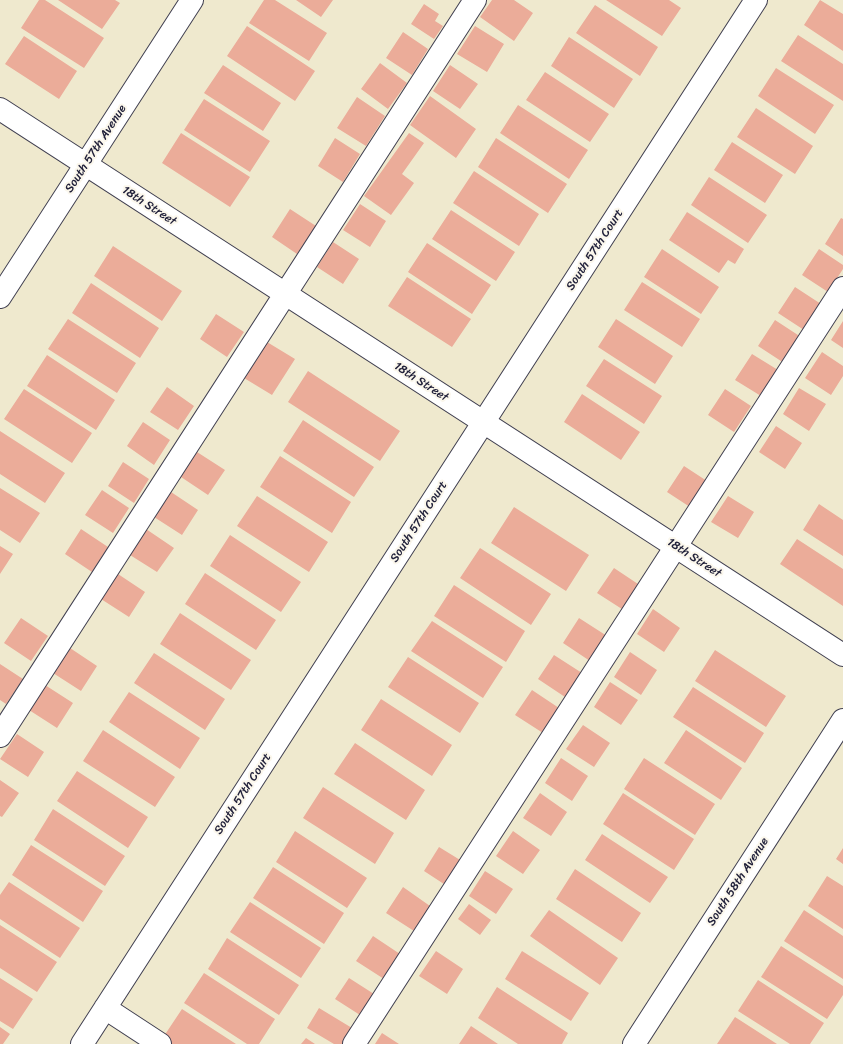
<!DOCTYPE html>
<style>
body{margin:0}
canvas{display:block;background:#efe9ce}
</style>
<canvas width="843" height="1044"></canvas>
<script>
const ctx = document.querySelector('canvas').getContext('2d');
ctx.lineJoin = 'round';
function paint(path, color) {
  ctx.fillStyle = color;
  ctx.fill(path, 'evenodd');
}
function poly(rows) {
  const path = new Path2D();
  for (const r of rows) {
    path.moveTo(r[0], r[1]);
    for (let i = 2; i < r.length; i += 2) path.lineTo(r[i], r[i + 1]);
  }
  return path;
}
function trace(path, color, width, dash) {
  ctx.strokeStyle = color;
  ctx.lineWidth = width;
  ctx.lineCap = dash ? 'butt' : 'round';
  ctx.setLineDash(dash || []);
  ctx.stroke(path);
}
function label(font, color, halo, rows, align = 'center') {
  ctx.font = font + ' Sriracha,sans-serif';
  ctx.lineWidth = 4;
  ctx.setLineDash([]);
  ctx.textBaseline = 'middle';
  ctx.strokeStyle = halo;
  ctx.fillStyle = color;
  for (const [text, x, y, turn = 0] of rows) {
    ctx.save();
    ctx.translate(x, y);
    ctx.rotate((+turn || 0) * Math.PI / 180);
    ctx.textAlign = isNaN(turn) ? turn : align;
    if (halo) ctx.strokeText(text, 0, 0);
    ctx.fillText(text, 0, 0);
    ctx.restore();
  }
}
const building = poly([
 [39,0,45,0,104,38,84,68,21,28],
 [58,0,115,0,120,3,102,29],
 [264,0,275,0,327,33,309,61,249,23],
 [296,0,333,0,321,17],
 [492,0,514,0,533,13,514,41,480,17],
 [606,0,669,0,681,8,662,36],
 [820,0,843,14,843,51,804,25],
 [424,4,439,14,435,21,443,26,434,39,411,24],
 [595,5,658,47,640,76,576,33],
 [247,26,315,71,295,101,227,56],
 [475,26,504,44,487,72,457,54],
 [403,32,428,49,412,75,386,58],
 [798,35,843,64,843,101,781,61],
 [24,36,77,71,59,99,5,64],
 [569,37,633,79,614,108,551,66],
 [380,63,407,83,388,109,361,89],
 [223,65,281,103,263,131,204,93],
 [450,65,478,84,460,109,433,91],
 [776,68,834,105,815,134,758,96],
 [545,72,609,114,590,142,526,100],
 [430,96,476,129,456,158,410,125],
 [357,97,385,116,366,146,337,128],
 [204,99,270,141,250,172,184,130],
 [518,105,588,150,569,179,500,133],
 [756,108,813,146,795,174,737,137],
 [181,133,250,177,230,207,162,163],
 [409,133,424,143,402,174,414,183,391,215,364,196],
 [335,138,360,154,343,182,318,166],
 [496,138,567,184,548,213,478,167],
 [732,142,783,175,765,203,714,170],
 [474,171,539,214,519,246,453,203],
 [709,177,767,215,748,243,691,205],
 [360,204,386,221,370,247,343,230],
 [290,209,316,226,297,254,272,237],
 [451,210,515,252,496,281,432,239],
 [687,212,744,249,735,264,728,260,719,273,669,240],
 [841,218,843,219,843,256,825,244],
 [333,242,359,259,343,284,317,267],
 [427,243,491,285,472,314,408,272],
 [113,246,182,291,162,321,94,276],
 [662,249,719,287,701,314,644,277],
 [819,249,843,265,843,269,828,292,802,275],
 [407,277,471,319,452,347,388,306],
 [642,282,700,319,682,347,624,310],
 [91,283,159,328,140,358,72,313],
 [795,287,821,304,804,330,778,313],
 [216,314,244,332,227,357,200,339],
 [68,319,136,363,117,393,48,349],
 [616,319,673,356,655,384,598,347],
 [775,320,801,337,784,363,758,346],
 [843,321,843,348,831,340],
 [267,342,295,359,272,395,244,378],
 [822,352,843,366,843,376,831,395,805,378],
 [752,354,778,370,761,396,735,380],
 [47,355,115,400,96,430,27,386],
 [604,359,662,396,644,424,586,386],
 [308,371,400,431,380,461,288,402],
 [167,387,194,406,178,430,150,412],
 [799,388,826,404,809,431,783,414],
 [24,389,92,433,72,463,4,419],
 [725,389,751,406,734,432,708,415],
 [582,394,640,432,621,460,564,422],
 [303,420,374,467,354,497,283,451],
 [143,422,170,440,154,465,127,446],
 [776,426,802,443,785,469,759,452],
 [0,431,65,473,45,503,0,474],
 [197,452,225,470,208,495,181,477],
 [280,456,351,502,332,533,260,487],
 [123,462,149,479,134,503,108,486],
 [684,466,710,483,693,509,667,492],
 [0,488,40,513,20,543,0,530],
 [102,490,129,508,113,533,85,515],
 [171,492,198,510,182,535,154,517],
 [257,496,328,542,309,572,237,526],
 [728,496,754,512,738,538,711,522],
 [819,504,843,520,843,556,803,530],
 [514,507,589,555,566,591,491,543],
 [81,529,108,547,92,572,65,554],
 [146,529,174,548,157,572,130,555],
 [230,535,301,582,281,612,210,566],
 [797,539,843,569,843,606,780,564],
 [0,546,13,554,0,574],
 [480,548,551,594,531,625,460,578],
 [614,568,641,586,625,611,597,593],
 [205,573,276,620,256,650,185,604],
 [118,574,145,592,129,617,101,599],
 [454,585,525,631,506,662,434,616],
 [653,609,680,628,664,652,637,634],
 [180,613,251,660,231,690,160,644],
 [21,618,48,636,31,661,4,643],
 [579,618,607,636,590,661,563,643],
 [432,621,503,667,483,698,411,651],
 [70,648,97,666,81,691,53,673],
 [715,650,786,696,766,727,695,681],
 [630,652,657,670,641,695,614,677],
 [154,653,225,699,205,730,134,683],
 [554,655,582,673,565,697,538,679],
 [408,657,479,703,460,733,388,687],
 [0,664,23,679,6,704,0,700],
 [610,682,638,700,621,725,594,707],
 [45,685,73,703,57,728,29,710],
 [693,687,764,733,745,763,673,717],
 [532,690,559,708,543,733,515,715],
 [129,692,200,738,180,769,109,722],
 [381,699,452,745,432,776,361,730],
 [583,725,610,743,594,767,566,749],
 [103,730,175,777,155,807,83,761],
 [686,730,742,768,721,800,664,763],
 [17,734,44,752,28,777,0,759],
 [355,743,425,790,406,820,334,774],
 [561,758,588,776,572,801,545,783],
 [644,758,715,804,695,835,624,789],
 [77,771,148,817,128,848,57,801],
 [0,780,19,793,2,817,0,816],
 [323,787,394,833,375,864,303,818],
 [540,793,567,812,551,836,523,818],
 [623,793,694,839,674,870,603,824],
 [53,809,125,856,105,886,34,840],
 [295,831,367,878,347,908,276,862],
 [513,831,540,850,523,874,496,856],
 [602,834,668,877,650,903,585,860],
 [31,845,103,891,83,922,12,875],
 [439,847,465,863,450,888,424,871],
 [843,848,843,864,836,859],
 [273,867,344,913,324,944,253,898],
 [575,869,641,913,622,942,556,899],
 [485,871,513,889,496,914,469,896],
 [827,876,843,886,843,929,808,906],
 [9,882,80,928,60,958,0,919,0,895],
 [403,887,430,906,414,931,386,913],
 [250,902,321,948,301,978,230,932],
 [469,904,491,920,480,935,458,919],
 [549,910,618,958,600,985,530,936],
 [804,910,843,936,843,979,784,941],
 [0,925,57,962,37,992,0,968],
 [373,936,400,954,384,979,356,961],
 [227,938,299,985,279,1015,208,969],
 [781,946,843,986,843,995,827,1019,761,977],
 [436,951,463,969,447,994,419,976],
 [522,951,589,993,571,1021,505,979],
 [204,973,275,1019,259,1044,247,1044,184,1003],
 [0,978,33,999,13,1029,0,1021],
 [349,978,374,994,360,1015,335,999],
 [758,980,824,1023,810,1044,790,1044,738,1011],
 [497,987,568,1033,562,1044,518,1044,478,1018],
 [319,1008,352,1028,343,1044,334,1044,307,1028],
 [182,1009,236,1044,169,1044,162,1039],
 [735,1017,777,1044,717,1044],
 [471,1026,498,1044,459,1044],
 [0,1027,10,1034,3,1044,0,1044],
 [382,1033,399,1044,375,1044],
 [306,1038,315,1044,301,1044]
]);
const minor = poly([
 [0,109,843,655],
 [0,297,192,0],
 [0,736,475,0],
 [105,1008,160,1044],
 [82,1044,756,0],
 [354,1044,843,288],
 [634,1044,843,720]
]);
const streetNames = [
 ["South 57th Avenue",96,149,-57],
 ["18th Street",149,206,33],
 ["South 57th Court",595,250,-57],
 ["18th Street",421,382,33],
 ["South 57th Court",419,522,-57],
 ["18th Street",694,558,33],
 ["South 57th Court",243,794,-57],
 ["South 58th Avenue",738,882,-57]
];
paint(building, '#ebac99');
trace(minor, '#414051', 24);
trace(minor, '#fff', 22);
label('12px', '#22223b', '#fbf7ec', streetNames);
</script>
